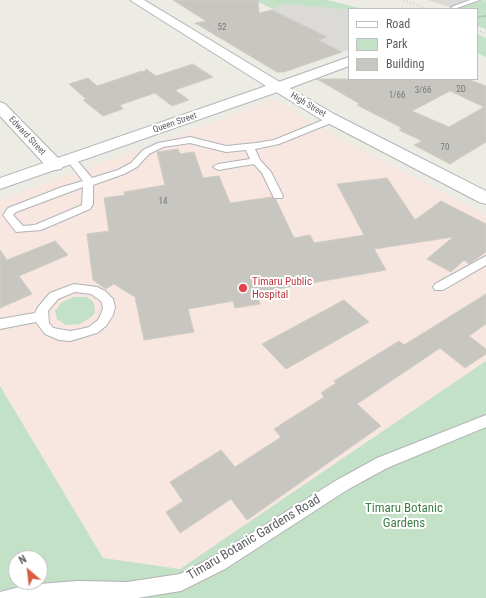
<!DOCTYPE html>
<style>
body{margin:0}
#map{position:relative;width:486px;height:598px;overflow:hidden;background:#ecebe4;font-family:"Roboto Condensed",sans-serif}
canvas{display:block}
.legend{position:absolute;left:348px;top:8px;width:130px;height:72px;box-sizing:border-box;background:#fff;border:1px solid #bebfc0;margin:0;padding:5px 7px;list-style:none;font-size:12px;color:#5c5e62}
.legend li{display:flex;align-items:center;gap:8px;height:20px}
.legend b{width:20px;border:1px solid #bebfc0}
.north{position:absolute;left:8px;top:550px;width:40px;height:40px;box-sizing:border-box;background:#fff;border:1px solid #bebfc0;border-radius:50%;rotate:332deg;font-size:11px;font-weight:700;line-height:16px;text-align:center;color:#5c5e62}
.north::after{content:'';display:block;margin:auto;width:14px;height:18px;background:#d45d42;clip-path:polygon(50% 0,100% 100%,50% 72%,0 100%)}
</style>
<div id="map">
<canvas width="486" height="598"></canvas>
<ul class="legend">
<li><b style="height:5px;background:#fff"></b>Road</li>
<li><b style="height:11px;background:#c3e1c6"></b>Park</li>
<li><b style="height:11px;background:#c8c6c0"></b>Building</li>
</ul>
<div class="north">N</div>
</div>
<script>
const ctx = document.querySelector('canvas').getContext('2d');
ctx.lineJoin = 'round';
function paint(path, color) {
  ctx.fillStyle = color;
  ctx.fill(path, 'evenodd');
}
function poly(rows) {
  const path = new Path2D();
  for (const r of rows) {
    path.moveTo(r[0], r[1]);
    for (let i = 2; i < r.length; i += 2) path.lineTo(r[i], r[i + 1]);
  }
  return path;
}
function trace(path, color, width, dash) {
  ctx.strokeStyle = color;
  ctx.lineWidth = width;
  ctx.lineCap = dash ? 'butt' : 'round';
  ctx.setLineDash(dash || []);
  ctx.stroke(path);
}
function label(font, color, halo, rows, align = 'center') {
  ctx.font = font + ' "Roboto Condensed",sans-serif';
  ctx.lineWidth = 4;
  ctx.setLineDash([]);
  ctx.textBaseline = 'middle';
  ctx.strokeStyle = halo;
  ctx.fillStyle = color;
  for (const [text, x, y, turn = 0] of rows) {
    ctx.save();
    ctx.translate(x, y);
    ctx.rotate((+turn || 0) * Math.PI / 180);
    ctx.textAlign = isNaN(turn) ? turn : align;
    if (halo) ctx.strokeText(text, 0, 0);
    ctx.fillText(text, 0, 0);
    ctx.restore();
  }
}
const industrial = poly([
 [428,0,485,0,455,9],
 [285,4,349,10,349,50,284,72,276,72,205,29,273,9]
]);
const medical = poly([
 [275,100,333,135,486,215,486,361,180,569,103,558,0,386,0,200]
]);
const green = poly([
 [254,0,327,0,363,9,349,10,285,4,273,9],
 [486,0,486,29,477,26,477,9,455,9],
 [477,34,486,38,486,57,477,53],
 [73,297,86,297,91,300,94,303,95,313,91,317,80,324,66,325,57,319,55,311,61,303],
 [486,361,486,598,0,598,0,386,103,558,180,569],
 [16,558,40,558,40,582,16,582]
]);
const building = poly([
 [173,0,258,0,259,13,272,10,327,37,318,40,342,52,284,72,277,72,195,23,206,21,173,0],
 [193,64,213,77,175,90,189,100,172,106,155,93,120,105,123,109,103,116,83,100,86,99,69,84,88,78,97,86,142,71,144,72,146,69,156,76,193,64],
 [317,79,473,79,470,80,486,86,486,142,450,164,414,145,422,141,399,130,402,128,357,105,360,104,317,79],
 [450,91,484,107,449,127,412,111,450,91],
 [178,149,180,154,194,152,203,178,219,176,230,203,272,197,276,200,294,238,310,235,314,243,364,235,337,184,387,178,415,220,441,201,486,224,486,252,469,264,464,260,451,272,427,259,453,237,374,249,386,270,260,292,262,296,258,297,260,304,235,308,233,301,188,309,194,332,144,340,135,297,114,284,106,289,93,280,87,234,109,231,104,198,125,195,124,192,165,185,157,152,178,149],
 [55,241,68,255,19,276,32,294,0,308,0,250,7,260,55,241],
 [486,294,486,324,469,336,486,349,486,354,465,368,440,348,357,404,381,426,247,520,231,499,180,533,166,512,183,501,170,482,221,450,235,467,281,437,274,429,324,397,321,393,336,383,334,381,399,341,404,345,486,294],
 [344,300,369,322,286,369,262,344,344,300]
]);
const path = poly([
 [477,17,486,16]
]);
const lane = poly([
 [470,0,480,0,454,9,451,7,470,0],
 [333,116,337,119,336,121,279,144,255,149,260,160,271,172,283,196,282,198,274,198,262,173,254,164,218,170,213,167,218,164,250,159,246,150,226,152,190,143,163,147,149,154,137,167,124,174,93,185,93,204,90,209,41,230,16,232,3,215,8,208,62,187,83,181,66,159,68,157,74,157,92,178,118,170,131,163,143,150,158,143,190,137,226,146,256,143,274,140,333,116],
 [83,187,82,205,35,225,23,226,13,215,16,212,83,187],
 [486,256,486,265,443,290,435,290,433,287,435,284,486,256],
 [74,284,97,287,105,291,113,299,115,307,113,315,106,326,97,333,70,341,59,340,45,334,36,322,0,329,0,319,35,313,38,307,50,293,74,284],
 [75,292,91,294,101,301,103,307,101,314,98,320,89,327,81,329,70,331,53,328,49,323,48,311,58,299,75,292],
 [486,415,486,427,387,468,347,490,225,569,181,591,137,598,0,598,0,592,27,585,77,581,127,582,180,574,213,557,337,480,377,458,486,415]
]);
const street = poly([
 [349,57,349,66,290,88,334,114,486,191,486,204,479,202,322,120,273,90,271,87,273,84,349,57],
 [0,102,5,104,61,161,64,165,61,169,55,170,49,169,0,116,0,102]
]);
const secondary = poly([
 [130,0,144,0,283,84,285,87,283,90,0,189,0,178,266,86,130,0]
]);
const rail = poly([
 [404,0,426,9],
 [477,30,486,34]
]);
const markers = [
 [243,288,5,"#e0444e"]
];
const numberNames = [
 ["52",222,28],
 ["2D",461,90],
 ["3/66",423,91],
 ["1/66",397,96],
 ["70",445,148],
 ["14",163,202]
];
const farStreetnames = [
 ["High Street",308,105,31],
 ["Queen Street",175,123,-19],
 ["Edward Street",27,136,47]
];
const healthNames = [
 ["Timaru Public",252,282],
 ["Hospital",252,295]
];
const nearParknames = [
 ["Timaru Botanic",404,509],
 ["Gardens",404,524]
];
const nearStreetnames = [
 ["Timaru Botanic Gardens Road",254,538,-31]
];
paint(industrial, '#dbdad6');
paint(medical, '#f8e6e1');
paint(green, '#c3e1c6');
paint(building, '#c8c6c0');
trace(building, '#d0cdc3', 1);
trace(lane, '#b1b3b7', 2);
trace(street, '#b1b3b7', 2);
trace(secondary, '#b3b5b9', 2);
trace(path, '#9dc1ab', 1.5, [2.5, 1]);
paint(lane, '#fff');
paint(street, '#fff');
paint(secondary, '#fff');
trace(rail, '#b3b4b4', 2, [0.5, 3]);
for (const [x, y, r, color] of markers) {
  const dot = new Path2D();
  dot.arc(x, y, r, 0, 2 * Math.PI);
  ctx.fillStyle = color;
  ctx.fill(dot);
  trace(dot, '#fff', 1.5);
}
label('9px', '#77787a', null, numberNames);
label('9px', '#5c5e62', '#fff', farStreetnames);
label('11px', '#be3a42', '#fff', healthNames, 'left');
label('13px', '#3f7e48', '#fff', nearParknames);
label('13px', '#5c5e62', '#fff', nearStreetnames);
</script>
